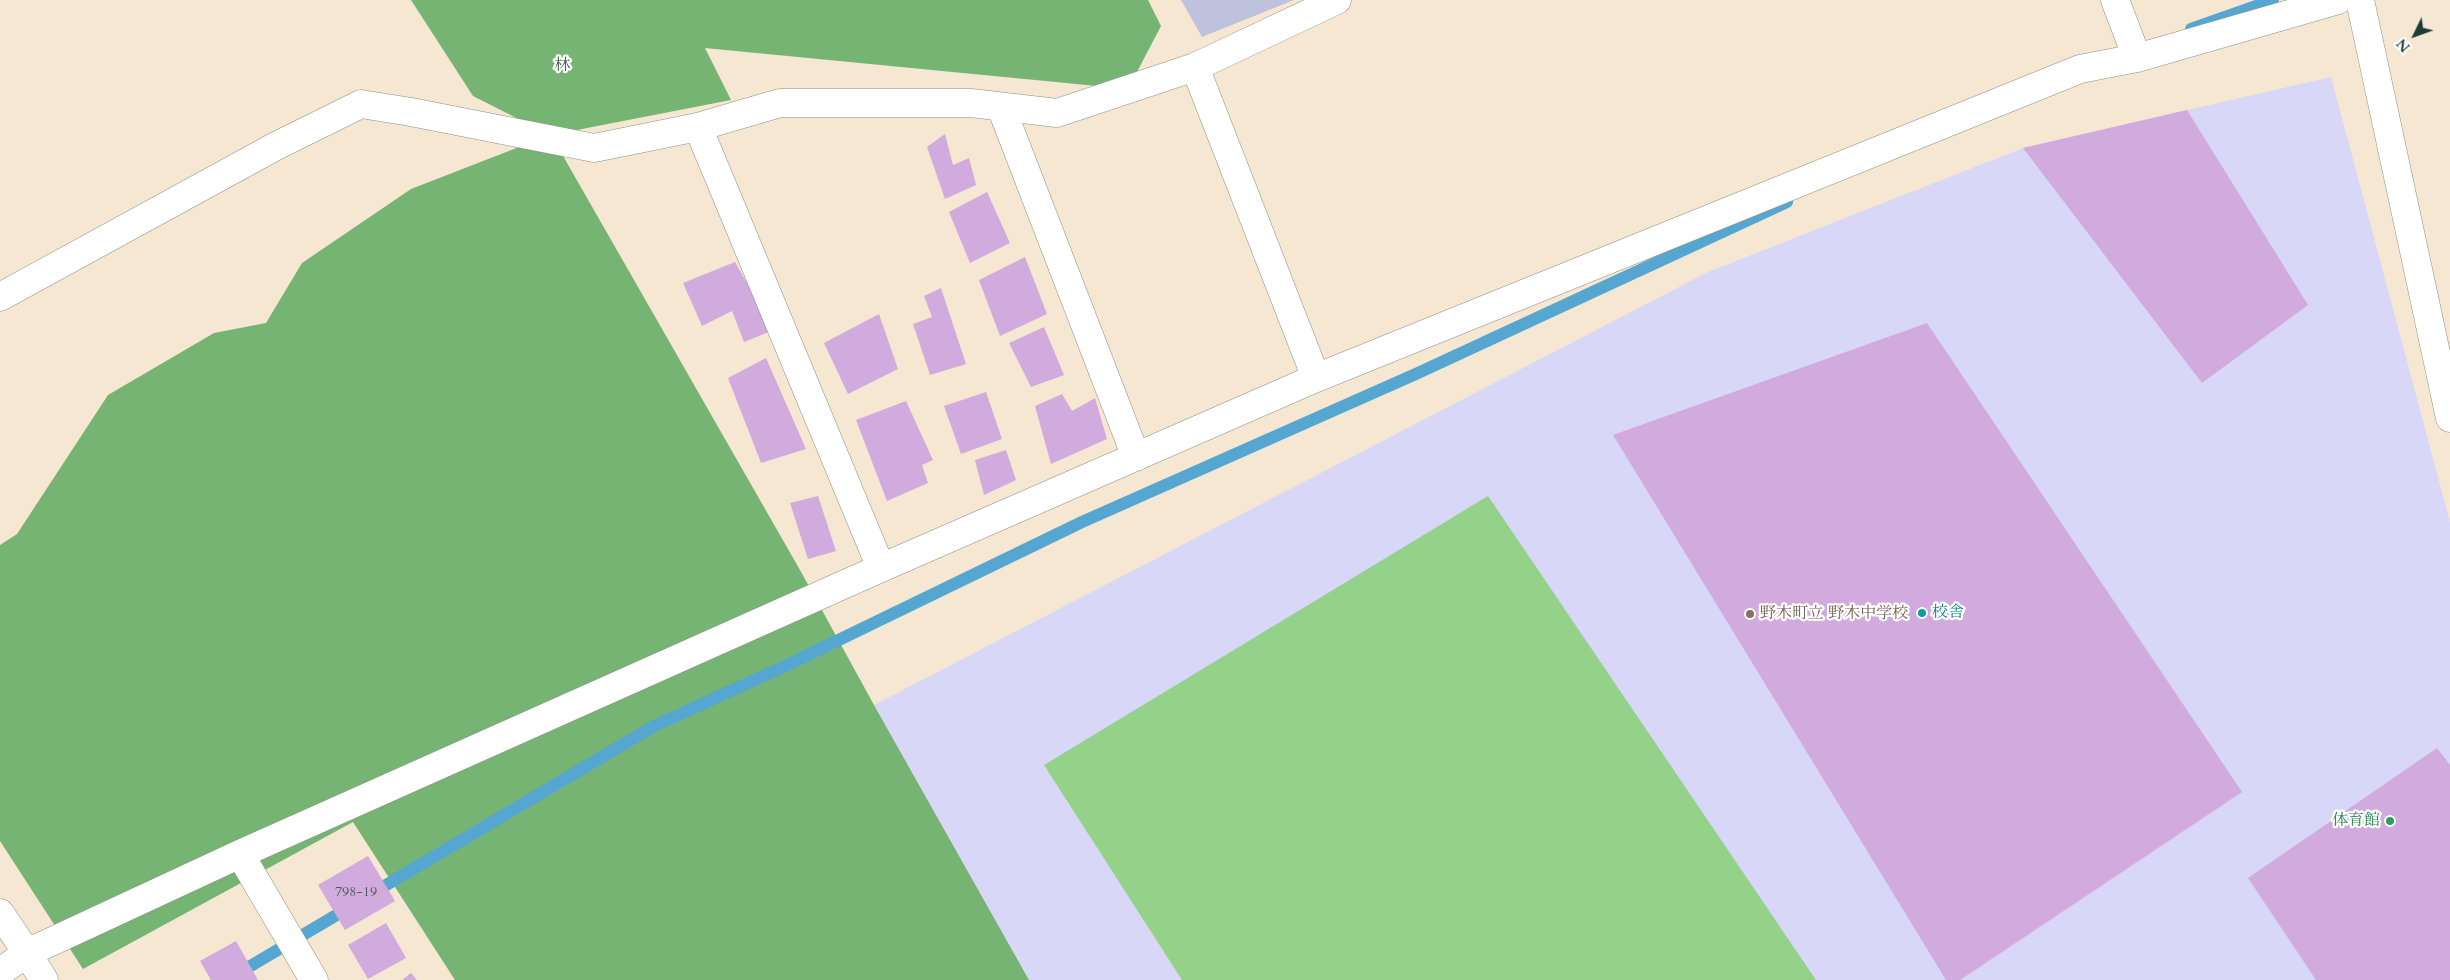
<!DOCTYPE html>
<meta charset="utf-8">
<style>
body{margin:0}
#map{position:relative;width:2450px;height:980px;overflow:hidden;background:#f5e7d1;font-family:Cardo,serif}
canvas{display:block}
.north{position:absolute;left:2390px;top:10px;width:50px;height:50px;-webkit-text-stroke:4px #fff;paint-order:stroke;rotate:228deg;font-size:14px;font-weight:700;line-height:20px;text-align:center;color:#1f3d34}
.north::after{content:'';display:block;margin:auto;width:18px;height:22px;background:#1f3d34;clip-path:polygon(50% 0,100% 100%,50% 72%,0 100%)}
</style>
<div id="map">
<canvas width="2450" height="980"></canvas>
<div class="north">N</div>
</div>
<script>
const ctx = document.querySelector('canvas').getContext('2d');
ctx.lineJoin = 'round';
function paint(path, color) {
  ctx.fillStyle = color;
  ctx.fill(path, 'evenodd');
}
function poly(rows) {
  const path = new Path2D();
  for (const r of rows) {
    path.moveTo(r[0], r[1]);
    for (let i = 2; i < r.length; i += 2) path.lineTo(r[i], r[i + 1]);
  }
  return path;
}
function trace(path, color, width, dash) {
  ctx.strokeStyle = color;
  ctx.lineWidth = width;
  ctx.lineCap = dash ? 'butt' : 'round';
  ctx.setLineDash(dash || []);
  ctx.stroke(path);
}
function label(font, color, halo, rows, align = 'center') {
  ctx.font = font + ' Cardo,"Noto Serif JP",serif';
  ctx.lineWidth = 4.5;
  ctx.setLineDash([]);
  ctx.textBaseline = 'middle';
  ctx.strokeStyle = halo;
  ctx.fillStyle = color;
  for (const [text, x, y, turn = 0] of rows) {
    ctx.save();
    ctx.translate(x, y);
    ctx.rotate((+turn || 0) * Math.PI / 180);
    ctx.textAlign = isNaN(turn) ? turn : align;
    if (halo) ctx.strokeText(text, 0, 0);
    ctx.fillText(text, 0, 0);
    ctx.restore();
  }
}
const built = poly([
 [2331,77,2450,522,2450,980,1029,980,874,705,1708,272,2023,148]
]);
const industrial = poly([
 [1181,0,1294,0,1202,37]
]);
const green = poly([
 [1488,496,1816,980,1182,980,1044,765]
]);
const forest = poly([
 [411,0,1148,0,1161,26,1128,89,705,48,731,100,551,135,800,570,874,705,1029,980,455,980,353,822,83,969,0,841,0,545,17,534,108,395,214,333,266,323,302,263,411,189,550,135,473,96]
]);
const stream = poly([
 [2191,29,2273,0],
 [371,894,654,726,783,667,1082,522,1418,373,1787,202],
 [227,980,350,907]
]);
const building = poly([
 [2187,110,2308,305,2202,383,2023,148],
 [945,134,953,165,969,158,976,185,945,199,927,147],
 [987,192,1010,243,970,263,949,212],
 [1025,257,1047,314,1000,336,979,280],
 [735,262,774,330,744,342,732,311,702,326,683,283],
 [941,288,966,364,930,375,913,324,932,317,924,296],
 [879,314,898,369,848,394,824,343],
 [1927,323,2242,792,1960,980,1946,980,1613,435],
 [1044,327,1064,375,1031,387,1009,343],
 [766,358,806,449,761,463,728,378],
 [986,392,1002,439,961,454,944,406],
 [1062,394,1072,411,1095,398,1107,439,1051,464,1035,406],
 [906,401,933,460,922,465,928,483,887,501,856,420],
 [1006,450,1016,480,984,495,975,460],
 [818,496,836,551,808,559,790,503],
 [2437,748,2450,765,2450,980,2316,980,2248,878],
 [368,856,395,901,345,930,318,885],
 [386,923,406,958,368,979,348,945],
 [236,941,258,980,211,980,200,961],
 [411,973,417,980,402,980]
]);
const minor = poly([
 [2115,0,2137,58],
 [2360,0,2450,418],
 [1001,107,1136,457],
 [698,127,881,568],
 [0,297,276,146,361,104,411,112,594,148,698,127,780,103,971,103,1057,113,1195,67],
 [1316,378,1195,67,1337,0],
 [240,854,314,980],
 [0,913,27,953,240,854,881,568,1316,378,2080,69,2137,58,2338,0],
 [0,972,27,953,44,980]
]);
const markers = [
 [1922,613,5,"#0f9aa8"],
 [1750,614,5,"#8d6e63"],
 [2390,821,5,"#2e9e5b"]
];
const numberNames = [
 ["798-19",356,893]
];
const parkNames = [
 ["林",562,66]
];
const cultureNames = [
 ["校舎",1932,613]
];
const educationNames = [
 ["野木町立 野木中学校",1760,614]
];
const leisureNames = [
 ["体育館",2380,821]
];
paint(built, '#d8d7f8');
paint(industrial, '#bfc2dd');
paint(green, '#93d288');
paint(forest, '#76b474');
trace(stream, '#55a6d0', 12);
paint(building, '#d1abdd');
trace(minor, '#8a9282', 29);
trace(minor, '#fff', 28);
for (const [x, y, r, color] of markers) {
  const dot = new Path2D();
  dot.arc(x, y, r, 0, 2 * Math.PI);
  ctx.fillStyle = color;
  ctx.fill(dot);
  trace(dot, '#fff', 2);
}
label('14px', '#4c585e', null, numberNames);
label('16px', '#3c6249', '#fff', parkNames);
label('16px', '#0d838f', '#fff', cultureNames, 'left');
label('16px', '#785e54', '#fff', educationNames, 'left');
label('16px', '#27864d', '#fff', leisureNames, 'right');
</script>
